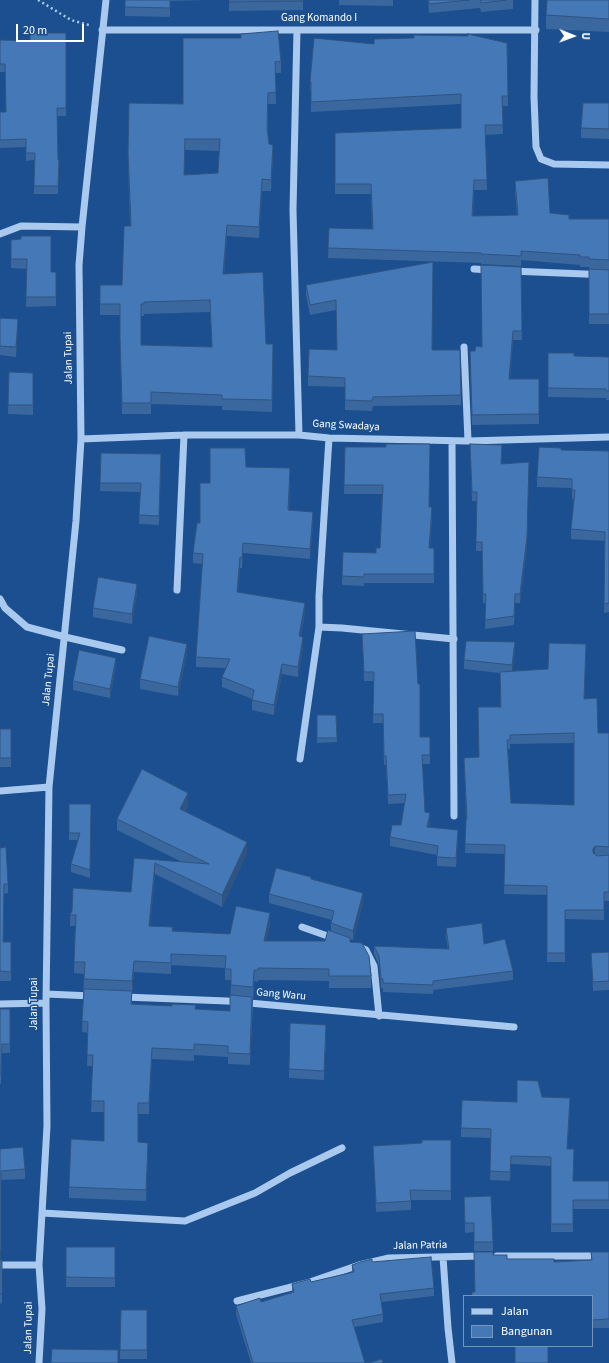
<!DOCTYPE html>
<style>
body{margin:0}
#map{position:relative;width:609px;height:1363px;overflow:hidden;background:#1b4f8f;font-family:"Source Sans 3",sans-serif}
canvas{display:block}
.legend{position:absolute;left:463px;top:1295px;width:130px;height:52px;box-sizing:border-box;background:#1b4f8f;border:1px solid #7695bc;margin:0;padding:5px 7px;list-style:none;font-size:12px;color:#fff}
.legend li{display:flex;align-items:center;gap:8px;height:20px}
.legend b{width:20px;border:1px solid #7695bc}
.north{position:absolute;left:553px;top:16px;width:40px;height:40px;-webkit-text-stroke:3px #1b4f8f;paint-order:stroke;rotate:91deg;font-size:11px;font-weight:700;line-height:16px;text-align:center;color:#fff}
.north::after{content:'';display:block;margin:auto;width:14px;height:18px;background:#fff;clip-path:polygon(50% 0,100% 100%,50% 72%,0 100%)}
.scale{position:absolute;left:16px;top:24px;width:68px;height:18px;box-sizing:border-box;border:2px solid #fff;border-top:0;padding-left:5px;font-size:12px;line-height:14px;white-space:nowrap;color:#fff;-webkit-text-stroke:3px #1b4f8f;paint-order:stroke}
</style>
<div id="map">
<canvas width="609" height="1363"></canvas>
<ul class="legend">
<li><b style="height:5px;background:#a9c9ee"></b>Jalan</li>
<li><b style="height:11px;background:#4478b7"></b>Bangunan</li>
</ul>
<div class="north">U</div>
<div class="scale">20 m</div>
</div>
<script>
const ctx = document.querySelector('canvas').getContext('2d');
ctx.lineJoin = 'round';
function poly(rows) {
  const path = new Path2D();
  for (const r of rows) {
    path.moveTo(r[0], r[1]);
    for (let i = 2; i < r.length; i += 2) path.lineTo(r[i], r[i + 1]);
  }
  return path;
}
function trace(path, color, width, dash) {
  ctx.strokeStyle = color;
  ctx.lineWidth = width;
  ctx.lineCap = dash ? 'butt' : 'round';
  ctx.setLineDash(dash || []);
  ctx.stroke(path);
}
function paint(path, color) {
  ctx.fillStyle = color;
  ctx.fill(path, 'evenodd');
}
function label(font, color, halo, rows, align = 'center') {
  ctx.font = font + ' "Source Sans 3",sans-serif';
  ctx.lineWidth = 3;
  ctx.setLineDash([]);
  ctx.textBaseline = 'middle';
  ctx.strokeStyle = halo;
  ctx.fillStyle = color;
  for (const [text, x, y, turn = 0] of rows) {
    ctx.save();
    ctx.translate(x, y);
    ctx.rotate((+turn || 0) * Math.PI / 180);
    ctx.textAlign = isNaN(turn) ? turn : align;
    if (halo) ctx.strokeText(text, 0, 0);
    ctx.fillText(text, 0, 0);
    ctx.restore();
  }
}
const path = poly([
 [38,0,71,20,89,25]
]);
const minor = poly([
 [535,0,534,97,536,147,541,159,554,164,609,165],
 [102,30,536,30],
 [297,30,293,210,299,435],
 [0,234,21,226,82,227],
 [474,269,489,270],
 [511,271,609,275],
 [464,347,468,441],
 [329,438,319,596,319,627,342,628,454,639],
 [81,439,184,435,299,435,329,438,468,441,609,437],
 [452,441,454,816],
 [177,590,184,435],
 [0,599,5,608,27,627,65,637,122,650],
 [300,759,319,627],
 [0,791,49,787],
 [302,927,336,939],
 [357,946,366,950,374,966,379,1016],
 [46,994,92,996],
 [124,997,227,1001,514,1027],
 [0,1004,46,1003],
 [42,1213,185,1221,255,1193,290,1173,342,1148],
 [497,1256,609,1256],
 [443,1257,448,1328,452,1363],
 [0,1265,39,1265],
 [237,1301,307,1283,359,1265,389,1258,483,1256],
 [39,1363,42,1309,39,1265,47,1126,46,1003,49,787,76,521,81,439,79,265,82,227,106,0]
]);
const wall = poly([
 [125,0,207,0,170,1,170,17,125,16],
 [229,0,303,0,303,10,229,11],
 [339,0,393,0,393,6,339,5],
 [428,0,513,0,513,9,481,12,480,8,429,13],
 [609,0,609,32,546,29,546,15],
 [66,33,66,116,57,116,58,160,59,160,58,194,34,194,34,160,26,161,26,147,0,148,0,112,6,112,5,72,0,72,0,40,30,41],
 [241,34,281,61,281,73,275,73,276,104,268,104,268,130,269,144,273,156,271,191,262,191,259,238,227,236,224,274,273,355,272,412,222,410,222,406,151,404,151,414,122,414,120,349,120,315,100,315,100,304,122,285,130,226,128,163,129,103,183,104,241,38],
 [185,150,219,151,218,173,184,175],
 [210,312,212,347,141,345,141,316,144,316,144,314],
 [507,43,508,106,502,106,503,134,485,135,487,190,474,190,473,216,517,215,515,191,515,181,550,213,569,219,609,219,609,324,589,324,589,267,580,267,580,265,521,260,521,266,481,264,481,263,328,258,329,228,372,229,371,194,335,194,335,133,461,128,461,104,311,112,311,91,310,91,310,81,374,44],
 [609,103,609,139,581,138,581,128],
 [21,239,51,272,56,272,56,306,26,307,27,269,11,268,11,240],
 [521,267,522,340,513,340,510,379,539,379,539,424,472,425,470,351,475,351,482,347],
 [306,285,432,350,461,395,461,405,373,406,372,411,345,410,345,387,308,386,308,376,337,350,336,310,310,315,306,295],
 [0,318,18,329,16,357,0,355],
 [548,353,574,356,609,357,609,400,606,400,606,398,548,397],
 [9,372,33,373,33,415,8,414],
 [470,444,502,463,527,547,520,603,515,603,514,625,485,629,486,603,483,603,482,551,476,551,477,501,472,501],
 [345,447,430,507,432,516,430,548,434,548,434,583,364,583,364,586,342,585,343,552,376,553,380,548,382,494,344,494],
 [561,450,609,451,609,612,604,613,605,541,571,539,571,529,574,499,572,499,572,488,537,487,537,477],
 [101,453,161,462,159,525,139,524,140,492,100,491],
 [246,467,290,479,289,510,313,522,310,559,243,553,242,568,240,568,238,592,305,613,301,636,303,647,298,677,282,674,274,715,252,710,252,699,222,687,222,677,226,668,196,667,196,657,203,564,193,563,193,553,200,523,210,483],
 [137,593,132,624,93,617,93,608],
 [362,634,420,737,430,737,430,764,422,764,425,812,430,822,429,828,458,839,456,867,437,866,437,855,390,846,390,837,401,825,405,803,388,804,386,765,384,765,383,723,373,723,374,681,364,681],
 [515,651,512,671,548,669,586,653,584,699,598,733,609,733,609,901,604,901,604,920,565,919,565,962,547,962,547,895,504,894,505,854,465,853,466,819,464,758,479,757,500,707,500,673,464,669,464,660],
 [574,743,574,805,511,803,508,749,510,749,510,744],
 [187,653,178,696,140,689,140,679],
 [116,667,110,698,73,690,73,681],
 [317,715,336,715,337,742,317,743],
 [0,729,11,729,11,767,0,767],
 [69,804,91,804,90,878,71,872,71,864,78,840,69,840],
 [188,804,185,812,247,853,222,907,155,874,150,926,173,931,230,934,270,925,266,941,325,941,331,931,331,923,332,920,269,903,269,894,311,879,363,903,353,940,350,939,350,942,371,976,371,988,329,988,329,981,258,980,258,982,254,981,250,1065,228,1064,228,1057,194,1055,194,1061,152,1059,149,1114,138,1114,138,1142,148,1154,146,1201,69,1198,69,1187,104,1141,104,1112,91,1112,93,1066,87,1066,88,1033,82,1032,84,974,74,973,75,926,70,926,70,915,131,892,134,858,182,862,117,830,117,819],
 [171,965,225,968,225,980,231,980,230,1011,196,1009,132,1004,132,992,134,972,171,974],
 [0,848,8,884,8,893,4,894,3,942,11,942,11,981,0,981],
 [446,928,484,944,513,971,513,980,433,990,433,994,383,992,383,988,381,988,379,965,374,954,374,946,448,949,446,937],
 [609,952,609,990,593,991,591,953],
 [0,1009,10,1009,10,1053,2,1053,1,1084,0,1084],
 [326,1034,324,1080,289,1078,289,1069],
 [542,1097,570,1107,567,1149,573,1181,609,1181,609,1209,573,1209,573,1232,551,1232,551,1166,511,1164,510,1181,490,1180,491,1138,461,1137,461,1128,517,1102],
 [451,1140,451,1200,411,1200,411,1210,376,1212,373,1146,422,1143],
 [0,1149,25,1169,25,1179,1,1180,1,1260,2,1260,2,1303,0,1304],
 [464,1197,493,1242,493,1251,474,1251,474,1232,465,1233],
 [66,1247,115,1247,115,1287,66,1287],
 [591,1252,609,1252,609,1328,592,1328,592,1296,475,1292,493,1255,507,1259,554,1262,591,1260],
 [372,1262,434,1288,434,1296,381,1302,383,1314,383,1322,354,1327,365,1363,251,1363,236,1314,236,1306,261,1302,292,1292,292,1284,311,1282,352,1272,352,1265],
 [121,1310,147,1310,147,1359,120,1359]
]);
const shadedWall = poly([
 [273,145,273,156,271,191,271,180],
 [262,179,262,191,259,238,259,227],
 [227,225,227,236,223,286,223,274],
 [18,319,18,329,16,357,16,347],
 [513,331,513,340,509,388,509,379],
 [529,471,527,547,520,603,520,594],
 [432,507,432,516,429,556,429,548],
 [313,512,313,522,310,559,310,549],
 [243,543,243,553,242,568,242,558],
 [240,557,240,568,237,602,237,592],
 [137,584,137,593,132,624,132,614],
 [305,603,305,613,299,646,299,636],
 [303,637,303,647,298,677,298,667],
 [515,642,515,651,512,675,512,665],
 [187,644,187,653,178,696,178,687],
 [116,658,116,667,110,698,110,689],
 [282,664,282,674,274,715,274,705],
 [188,793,188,804,180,821,180,809],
 [430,813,430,822,427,836,427,827],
 [458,830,458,839,456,867,456,858],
 [247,842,247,853,222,907,222,895],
 [595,846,595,856,593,858,593,849],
 [155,863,155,874,149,937,149,926],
 [363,893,363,903,353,940,353,931],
 [270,913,270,925,264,953,264,941],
 [134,961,134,972,132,992,132,981],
 [252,997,252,1008,250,1065,250,1054],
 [326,1025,326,1034,324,1080,324,1071],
 [152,1048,152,1059,149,1114,149,1103],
 [570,1098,570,1107,567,1158,567,1149],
 [148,1143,148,1154,146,1201,146,1190],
 [1,1171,1,1260,0,1260,0,1250]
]);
const building = poly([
 [125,0,170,0,170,8,125,7,125,0],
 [229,0,303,0,303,1,229,2,229,0],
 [429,0,470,0,429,4,429,0],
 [481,0,507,0,481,3,481,0],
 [547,0,609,0,609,19,546,15,547,0],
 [278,31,281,61,275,62,276,92,268,93,267,128,269,144,273,145,271,180,262,179,259,227,227,225,223,274,263,272,266,344,273,344,272,400,222,399,222,395,151,392,151,403,122,403,120,338,120,304,100,304,100,285,122,285,124,226,131,226,128,152,129,103,183,104,183,38,241,38,241,34,278,31],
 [185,139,220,139,218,173,184,175,185,139],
 [210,300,212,347,141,345,141,304,144,304,144,302,210,300],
 [30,33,66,33,66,108,57,108,58,160,59,160,58,186,34,186,35,153,26,153,26,139,0,140,0,112,6,112,5,64,0,64,0,40,30,41,30,33],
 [468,34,507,43,508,96,502,96,503,125,485,125,487,180,474,180,472,216,518,215,515,181,548,178,550,213,569,215,569,219,609,219,609,260,589,259,589,257,580,257,580,255,521,251,521,256,481,254,481,253,328,248,329,228,373,229,371,184,335,184,335,133,461,128,461,94,311,102,311,82,310,81,314,38,374,44,374,39,414,38,414,35,468,36,468,34],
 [583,103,609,103,609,129,581,128,583,103],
 [21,236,51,236,51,272,56,272,56,297,26,297,27,259,11,259,11,240,21,239,21,236],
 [433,262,432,350,460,350,461,395,373,397,372,401,345,400,345,378,308,376,309,349,337,350,336,300,310,305,306,285,433,262],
 [481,265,521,267,522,331,513,331,509,379,539,379,539,414,472,415,470,351,475,351,476,346,482,347,481,265],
 [589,269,609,270,609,314,589,314,589,269],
 [0,318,18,319,16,347,0,346,0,318],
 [548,353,574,353,574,356,609,357,609,391,606,391,606,389,548,388,548,353],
 [9,372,33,373,33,405,8,405,9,372],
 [386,444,430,444,429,507,432,507,429,548,434,548,434,574,364,574,364,577,342,576,343,552,376,553,376,548,380,548,383,485,344,485,345,447,386,447,386,444],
 [470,444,502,445,501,464,529,462,527,537,520,594,515,594,514,616,485,620,486,594,483,594,482,542,476,542,477,492,472,492,470,444],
 [539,447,561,448,561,450,609,451,609,603,604,604,605,532,571,529,575,490,572,490,572,479,537,477,539,447],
 [210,448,245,448,246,467,290,468,288,510,313,512,310,549,243,543,242,558,240,557,237,592,305,603,299,636,303,637,298,667,282,664,274,705,252,700,254,690,222,677,230,659,196,657,203,554,193,553,197,523,200,523,200,483,210,483,210,448],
 [101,453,161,454,159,516,139,515,141,483,100,483,101,453],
 [98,577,137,584,132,614,93,608,98,577],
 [415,631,418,684,420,684,420,737,430,737,430,755,422,755,425,812,430,813,427,827,458,830,456,858,437,857,438,846,390,837,392,825,401,825,406,794,388,795,386,756,384,756,383,714,373,714,374,672,364,672,362,634,415,631],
 [149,636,187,644,178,687,140,679,149,636],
 [466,641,515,642,512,665,464,660,466,641],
 [549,643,586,644,584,699,597,698,598,733,609,733,609,847,595,846,593,849,593,853,597,856,609,855,609,892,604,892,604,910,565,910,565,953,547,953,547,886,504,885,505,845,465,844,466,819,467,819,464,758,479,757,478,707,501,707,500,672,548,669,549,643],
 [574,733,574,805,511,803,507,740,510,740,510,735,574,733],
 [79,650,116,658,110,689,73,681,79,650],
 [317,715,336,715,337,738,317,738,317,715],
 [0,729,11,729,11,758,0,758,0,729],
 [142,769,188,793,180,809,247,842,222,895,155,863,149,926,173,927,172,931,230,934,236,906,270,913,264,941,325,941,328,930,350,938,350,942,362,943,369,956,371,976,329,976,329,969,258,968,258,970,254,970,253,987,231,985,231,969,225,969,226,956,171,954,171,963,134,961,132,981,84,979,85,962,74,962,76,915,70,915,72,911,73,888,131,892,134,858,209,864,117,819,142,769],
 [69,804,91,804,90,870,71,864,80,833,69,833,69,804],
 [6,847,8,884,4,884,3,942,11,942,11,972,0,971,0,848,6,847],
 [276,868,311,877,311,879,363,893,353,931,331,923,334,911,269,894,276,868],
 [482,923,484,944,505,939,513,971,433,981,433,985,383,983,383,979,381,979,379,956,374,946,449,949,446,928,482,923],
 [609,952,609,981,593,982,591,953,609,952],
 [84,989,132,991,131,1004,172,1006,172,1004,196,1005,195,1009,230,1011,230,995,252,997,250,1054,228,1053,228,1046,194,1044,194,1050,152,1048,149,1103,138,1103,138,1142,148,1143,146,1190,69,1187,71,1139,104,1141,104,1101,91,1101,93,1055,87,1055,88,1022,82,1021,84,989],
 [0,1009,10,1009,10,1044,2,1044,1,1074,0,1074,0,1009],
 [290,1023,326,1025,324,1071,289,1069,290,1023],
 [517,1080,538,1081,542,1097,570,1098,567,1149,574,1149,573,1181,609,1181,609,1200,573,1200,573,1224,551,1224,551,1157,511,1156,510,1172,490,1171,491,1129,461,1128,462,1100,517,1102,517,1080],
 [422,1140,451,1140,451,1191,410,1190,411,1201,376,1203,373,1146,422,1143,422,1140],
 [23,1147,25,1169,1,1171,1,1250,0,1250,0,1149,23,1147],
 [491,1196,493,1242,474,1242,474,1223,465,1223,464,1197,491,1196],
 [66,1247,115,1247,115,1278,66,1277,66,1247],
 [474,1252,493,1252,493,1255,507,1255,507,1259,554,1259,554,1262,592,1260,591,1252,609,1252,609,1319,592,1320,592,1296,472,1296,472,1292,475,1292,474,1252],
 [431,1257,434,1288,380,1294,383,1314,352,1320,365,1363,253,1363,236,1306,260,1298,261,1302,294,1292,292,1284,310,1279,311,1282,354,1272,352,1265,360,1262,372,1259,372,1262,431,1257],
 [0,1260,2,1260,2,1294,0,1294,0,1260],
 [121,1310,147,1310,147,1350,120,1350,121,1310],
 [515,1346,548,1346,548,1363,515,1363,515,1346],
 [52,1349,118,1350,118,1363,51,1363,52,1349],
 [382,1359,383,1363,368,1363,382,1359]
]);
const streetNames = [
 ["Gang Komando I",319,19],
 ["Jalan Tupai",69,358,-91],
 ["Gang Swadaya",346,426,3],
 ["Jalan Tupai",49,680,-84],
 ["Gang Waru",281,995,5],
 ["Jalan Tupai",35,1004,-90],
 ["Jalan Patria",420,1246,-1],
 ["Jalan Tupai",29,1328,-89]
];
trace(path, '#a9c9ee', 2.5, [2, 3]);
trace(minor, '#a9c9ee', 7);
paint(wall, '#3a679d');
paint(shadedWall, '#305480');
paint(building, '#4478b7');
trace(building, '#305480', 1);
label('11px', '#fff', '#1b4f8f', streetNames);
</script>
